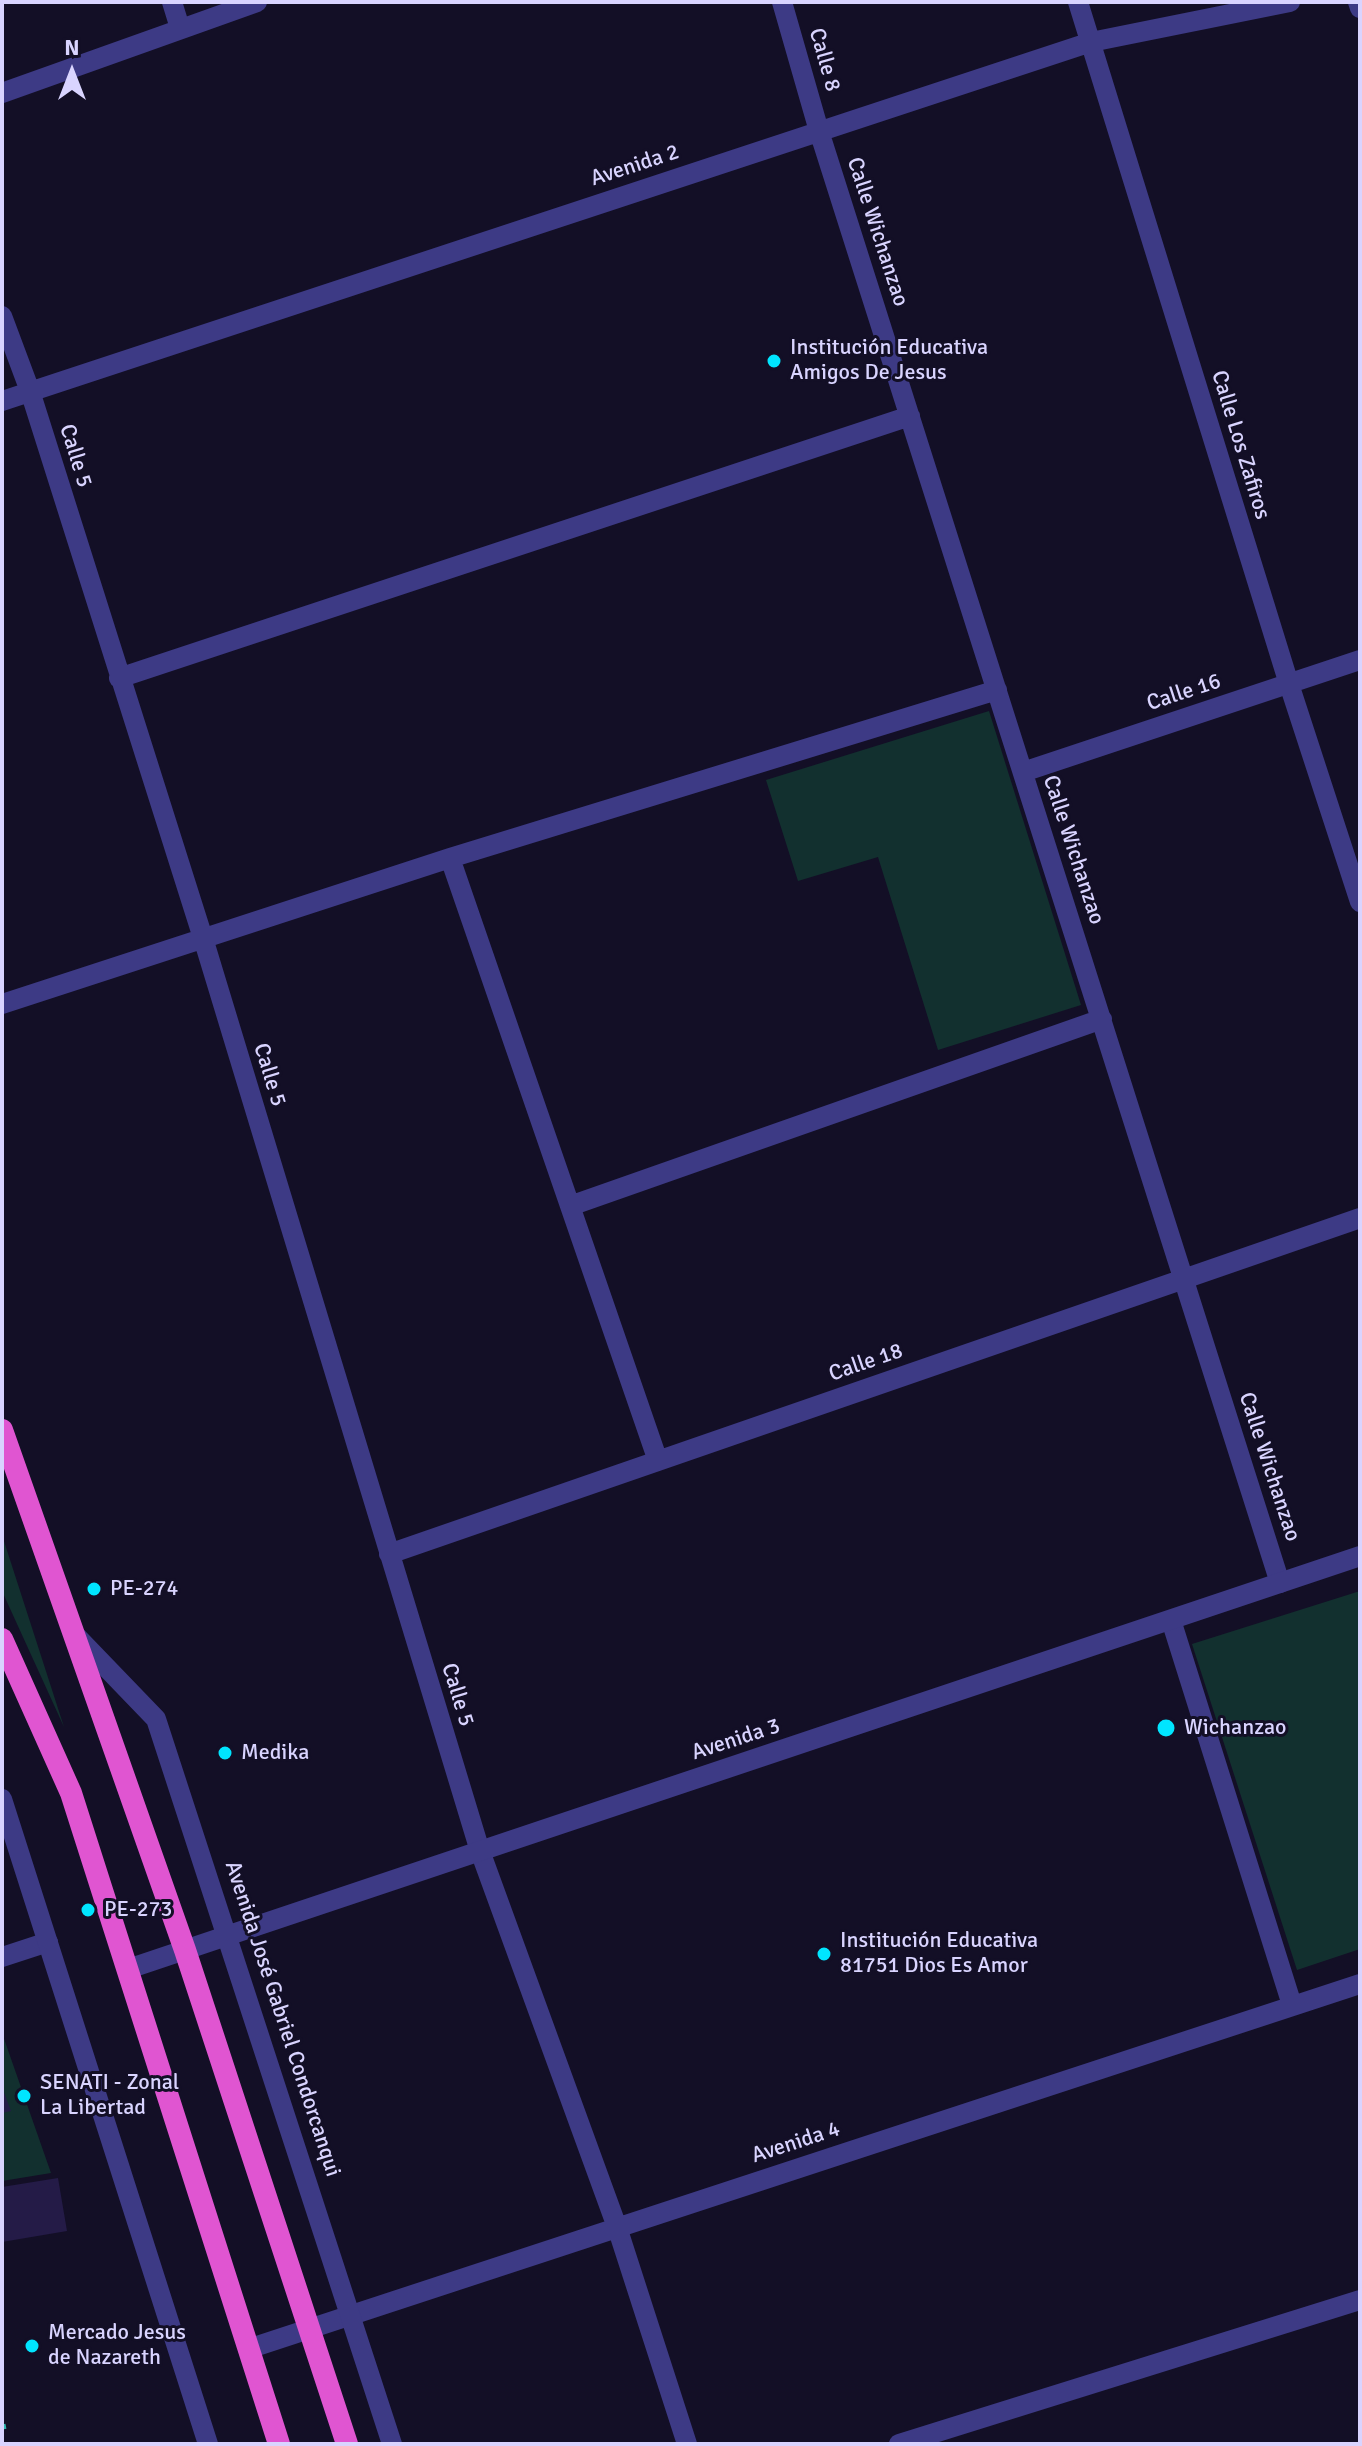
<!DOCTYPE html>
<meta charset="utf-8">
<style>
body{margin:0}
#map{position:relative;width:1362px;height:2446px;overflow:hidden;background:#130f26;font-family:Signika,sans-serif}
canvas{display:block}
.frame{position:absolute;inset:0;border:4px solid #d9d4ff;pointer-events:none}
.north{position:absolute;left:32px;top:32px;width:80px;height:80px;-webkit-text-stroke:6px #130f26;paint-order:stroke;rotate:0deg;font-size:22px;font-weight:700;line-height:32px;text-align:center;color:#d9d4ff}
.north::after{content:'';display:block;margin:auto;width:28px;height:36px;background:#d9d4ff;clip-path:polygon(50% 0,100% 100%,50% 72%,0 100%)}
</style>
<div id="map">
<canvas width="1362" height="2446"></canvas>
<div class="frame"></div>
<div class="north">N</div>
</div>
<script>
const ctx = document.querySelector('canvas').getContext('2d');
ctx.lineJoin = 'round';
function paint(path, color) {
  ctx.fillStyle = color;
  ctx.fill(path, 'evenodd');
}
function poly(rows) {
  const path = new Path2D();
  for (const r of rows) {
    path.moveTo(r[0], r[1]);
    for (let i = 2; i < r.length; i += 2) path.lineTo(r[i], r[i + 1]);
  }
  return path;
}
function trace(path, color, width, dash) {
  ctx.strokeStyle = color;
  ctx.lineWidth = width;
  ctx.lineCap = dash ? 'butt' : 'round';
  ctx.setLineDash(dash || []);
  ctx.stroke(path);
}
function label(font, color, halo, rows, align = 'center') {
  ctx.font = font + ' Signika,sans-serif';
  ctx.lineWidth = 6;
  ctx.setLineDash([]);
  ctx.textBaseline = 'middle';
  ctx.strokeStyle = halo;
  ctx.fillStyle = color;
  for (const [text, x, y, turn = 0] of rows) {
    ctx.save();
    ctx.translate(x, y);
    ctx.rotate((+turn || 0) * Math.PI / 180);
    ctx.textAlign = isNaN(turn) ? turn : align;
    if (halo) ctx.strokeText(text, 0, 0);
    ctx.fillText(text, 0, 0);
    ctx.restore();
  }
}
const green = poly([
 [989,711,1081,1005,938,1050,878,857,798,881,766,780],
 [2,1535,64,1727,2,1591],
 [1360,1591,1360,1949,1297,1970,1192,1644],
 [2,2033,51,2173,2,2181]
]);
const building = poly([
 [2,2087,11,2111,2,2113],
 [58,2178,67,2231,2,2242,2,2187]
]);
const path = poly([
 [2,2427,7,2426]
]);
const service = poly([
 [2,1957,48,1942]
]);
const minor = poly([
 [172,2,180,28],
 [782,2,819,131,1280,1583],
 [1078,2,1289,684,1360,902],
 [1358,2,1360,8],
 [2,93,257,2],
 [2,316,30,391,203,938,480,1851,617,2227,687,2444],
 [2,401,1091,42,1290,2],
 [119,678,910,416],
 [1023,772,1360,660],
 [450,858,658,1461],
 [2,1004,450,858,997,690],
 [570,1206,1102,1019],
 [389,1554,1360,1218],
 [1171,1620,1292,2005],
 [248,2349,1360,1984],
 [899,2444,1360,2300]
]);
const tertiary = poly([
 [77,1637,156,1719,392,2444],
 [2,1799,208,2444],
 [128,1969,1360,1556]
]);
const trunk = poly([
 [2,1430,185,1950,347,2444],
 [2,1639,71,1793,279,2444]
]);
const markers = [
 [774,361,8,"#00e5ff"],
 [94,1589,8,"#00e5ff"],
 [1166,1728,10,"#00e5ff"],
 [225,1753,8,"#00e5ff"],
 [88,1910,8,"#00e5ff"],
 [824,1954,8,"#00e5ff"],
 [24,2096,8,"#00e5ff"],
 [32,2346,8,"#00e5ff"]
];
const streetNames = [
 ["Calle 8",824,60,74],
 ["Avenida 2",635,166,-18],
 ["Calle Wichanzao",877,232,72],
 ["Calle Los Zafiros",1240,445,73],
 ["Calle 5",75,456,73],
 ["Calle 16",1184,693,-18],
 ["Calle Wichanzao",1073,850,72],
 ["Calle 5",269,1075,73],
 ["Calle 18",866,1363,-19],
 ["Calle Wichanzao",1269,1467,72],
 ["Calle 5",457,1695,73],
 ["Avenida 3",736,1740,-18],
 ["Avenida José Gabriel Condorcanqui",282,2019,72],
 ["Avenida 4",796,2143,-18]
];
const poiNames = [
 ["Institución Educativa",790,348],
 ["Amigos De Jesus",790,373],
 ["PE-274",110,1589],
 ["Wichanzao",1184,1728],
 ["Medika",241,1753],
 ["PE-273",104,1910],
 ["Institución Educativa",840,1941],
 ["81751 Dios Es Amor",840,1966],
 ["SENATI - Zonal",40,2083],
 ["La Libertad",40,2108],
 ["Mercado Jesus",48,2333],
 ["de Nazareth",48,2358]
];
paint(green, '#12302f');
paint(building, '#241b47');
trace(path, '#2fb8b0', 5, [4, 6]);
trace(service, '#3d3a85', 20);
trace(minor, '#3d3a85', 20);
trace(tertiary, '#3d3a85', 20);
trace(trunk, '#e055d1', 22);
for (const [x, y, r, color] of markers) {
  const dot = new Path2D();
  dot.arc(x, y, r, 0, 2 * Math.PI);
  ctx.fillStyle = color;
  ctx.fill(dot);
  trace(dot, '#130f26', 3);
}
label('22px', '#d9d4ff', '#130f26', streetNames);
label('22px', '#d9d4ff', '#130f26', poiNames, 'left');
</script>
